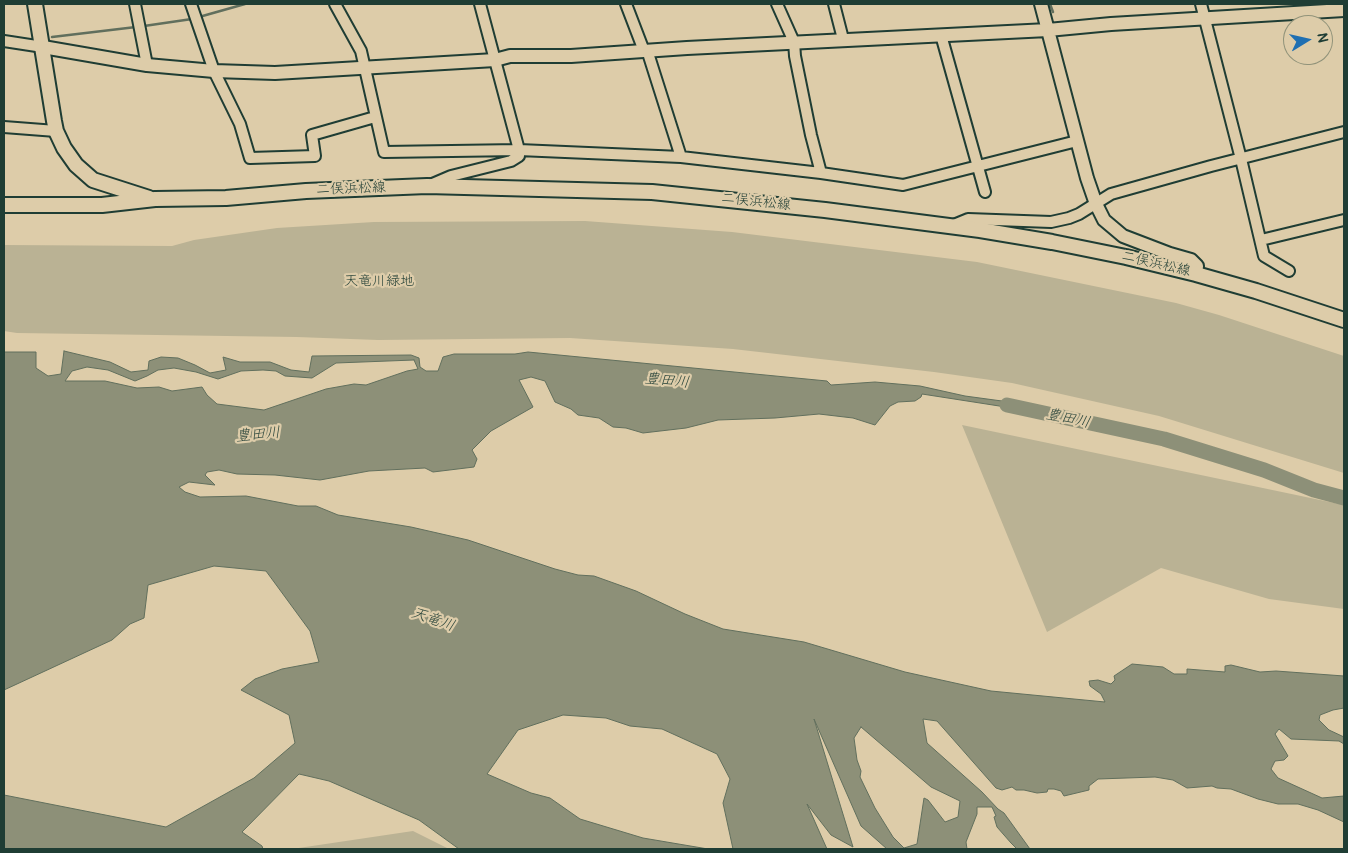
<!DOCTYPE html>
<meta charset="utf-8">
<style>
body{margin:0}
#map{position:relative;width:1348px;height:853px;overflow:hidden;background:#ddcca9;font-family:Pangolin,sans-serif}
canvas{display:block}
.frame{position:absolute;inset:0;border:5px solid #1f3d34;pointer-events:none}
.north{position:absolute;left:1283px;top:15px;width:50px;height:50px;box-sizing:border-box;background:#ddcca9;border:1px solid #91937a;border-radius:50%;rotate:81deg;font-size:14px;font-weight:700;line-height:20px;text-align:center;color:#1f3d34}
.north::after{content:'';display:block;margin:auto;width:18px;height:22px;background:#1f6fb2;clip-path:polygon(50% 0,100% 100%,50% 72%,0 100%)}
</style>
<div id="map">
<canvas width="1348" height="853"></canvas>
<div class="frame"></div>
<div class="north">N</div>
</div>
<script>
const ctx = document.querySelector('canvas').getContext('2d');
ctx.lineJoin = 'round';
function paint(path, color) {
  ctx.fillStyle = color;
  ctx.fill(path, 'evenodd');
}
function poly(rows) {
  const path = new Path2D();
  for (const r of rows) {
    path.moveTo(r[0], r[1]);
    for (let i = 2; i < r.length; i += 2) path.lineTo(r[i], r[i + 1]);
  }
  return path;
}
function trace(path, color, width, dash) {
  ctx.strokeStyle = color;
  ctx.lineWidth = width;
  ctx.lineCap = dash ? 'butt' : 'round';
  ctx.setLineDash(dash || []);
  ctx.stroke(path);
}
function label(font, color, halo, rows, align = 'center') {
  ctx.font = font + ' Pangolin,"Klee One",sans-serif';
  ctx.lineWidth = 4.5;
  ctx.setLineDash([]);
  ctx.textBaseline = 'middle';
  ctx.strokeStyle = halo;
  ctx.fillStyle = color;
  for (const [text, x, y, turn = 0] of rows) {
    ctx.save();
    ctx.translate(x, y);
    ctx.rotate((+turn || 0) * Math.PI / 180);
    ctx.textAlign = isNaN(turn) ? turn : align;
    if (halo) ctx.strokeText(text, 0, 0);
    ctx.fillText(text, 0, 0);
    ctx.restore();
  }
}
const green = poly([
 [585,221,732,232,977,262,1176,303,1219,315,1344,356,1344,473,1159,416,1012,383,934,372,733,349,570,338,378,340,297,337,17,333,4,331,4,245,172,246,194,240,277,228,374,222],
 [962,425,1344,505,1344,609,1269,599,1161,568,1047,632],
 [413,831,449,849,292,849]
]);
const water = poly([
 [64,351,110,362,131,372,148,370,149,361,161,357,178,358,195,365,210,373,226,370,223,357,240,362,270,362,291,370,309,372,312,356,411,355,419,358,420,367,426,371,438,371,443,357,454,354,515,354,528,352,827,381,831,385,875,382,920,386,965,396,1024,404,1025,410,922,394,921,397,915,401,898,402,890,406,875,425,853,418,819,414,775,418,718,420,686,428,643,433,626,428,613,427,599,418,578,415,571,409,555,402,545,381,531,377,519,380,533,407,491,431,472,450,477,459,474,467,433,472,425,468,369,471,320,480,275,475,237,474,219,470,207,472,205,475,215,485,189,482,179,487,185,492,200,497,246,496,298,506,316,506,338,515,411,527,468,540,555,569,578,575,594,576,636,591,685,614,723,629,804,642,905,672,991,691,1105,702,1101,694,1090,686,1089,681,1098,680,1111,684,1115,680,1114,676,1132,664,1163,667,1174,674,1187,674,1187,669,1225,672,1225,666,1231,665,1260,672,1276,671,1344,676,1344,708,1333,710,1320,715,1319,720,1329,730,1344,737,1344,744,1339,741,1291,739,1279,729,1275,734,1288,756,1284,760,1275,761,1271,769,1278,778,1322,798,1344,796,1344,822,1318,810,1298,804,1278,804,1258,799,1231,789,1217,788,1212,786,1187,788,1173,780,1155,777,1098,779,1089,786,1089,790,1064,796,1061,791,1054,789,1048,789,1047,792,1037,793,1024,790,1016,790,1012,787,1002,790,996,788,937,721,923,719,927,743,982,792,998,809,1004,813,1030,849,1017,849,1011,843,997,827,994,817,996,816,992,807,977,807,977,814,966,842,967,849,887,849,861,826,814,719,853,847,831,835,807,804,827,849,733,849,723,803,730,779,717,754,662,729,630,726,606,718,563,715,518,730,487,774,531,793,550,798,580,819,643,838,708,849,459,849,419,820,329,781,299,774,242,832,262,846,263,849,4,849,4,795,166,827,254,778,295,743,289,715,241,690,255,679,282,669,319,662,310,631,266,571,214,566,148,585,144,618,130,624,112,640,4,690,4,352,36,352,36,368,48,376,61,374,64,351],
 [414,360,418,369,407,371,366,385,354,384,326,389,264,410,217,404,207,395,202,387,172,391,159,387,137,388,105,381,65,381,72,371,87,367,108,370,135,381,147,376,158,370,174,368,196,372,218,379,241,371,263,370,276,371,285,376,312,378,336,363,414,360],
 [861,727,931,787,960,801,958,817,945,822,928,800,924,798,917,844,904,848,893,837,875,808,860,777,861,771,857,760,854,738,861,727]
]);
const stream = poly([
 [1050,4,1053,12],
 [199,17,245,4],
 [144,26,192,19],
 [52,37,136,27]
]);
const river = poly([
 [1007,405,1164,439,1264,470,1314,490,1344,498]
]);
const minor = poly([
 [135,4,147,65],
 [191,4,214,71,240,124,250,158,315,156,312,135,375,117],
 [335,4,361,51,384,152,519,150,681,157,821,173,903,185,1077,141],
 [626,4,644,51,648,53,681,157],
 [777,4,794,42,795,56,811,135,821,173],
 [834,4,843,39],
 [1201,4,1241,159,1264,256,1289,271],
 [941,35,985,192],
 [4,41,43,47],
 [4,127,56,131],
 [430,185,451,176,511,161,519,156,519,150,480,4],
 [951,226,968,219,1051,222,1069,218,1079,214,1111,194,1211,166,1344,132],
 [1261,240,1344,220]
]);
const tertiary = poly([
 [1041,4,1087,178,1096,204,1104,220,1123,236,1170,254,1191,260,1197,266,1196,274],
 [43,47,147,65,214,71,275,73,495,60,510,56,571,56,687,48,1048,30,1111,24,1344,10]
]);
const secondary = poly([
 [35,4,54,121,56,131,64,148,76,165,93,180,149,198],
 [4,205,102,205,155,199,226,198,306,191,427,186,652,192,825,210,980,230,1052,242,1126,257,1196,274,1256,291,1344,320]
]);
const streetNames = [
 ["二俣浜松線",351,189,-2],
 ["二俣浜松線",756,202,6],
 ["二俣浜松線",1156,264,13]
];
const parkNames = [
 ["天竜川緑地",379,281]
];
const waterNames = [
 ["豊田川",667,381,6],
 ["豊田川",1068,419,12],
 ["豊田川",258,435,-5],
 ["天竜川",433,620,19]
];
paint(green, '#bab294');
paint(water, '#8d9078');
trace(water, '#616f5d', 1);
trace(stream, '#616f5d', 2.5);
trace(river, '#8d9078', 15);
trace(minor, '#1f3d34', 14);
trace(tertiary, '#1f3d34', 16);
trace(secondary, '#1f3d34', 18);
trace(minor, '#ddcca9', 10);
trace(tertiary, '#ddcca9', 12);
trace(secondary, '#ddcca9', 14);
label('14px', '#1f3d34', '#ddcca9', streetNames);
label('14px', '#274339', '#ddcca9', parkNames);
label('italic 15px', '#2a453b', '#ddcca9', waterNames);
</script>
